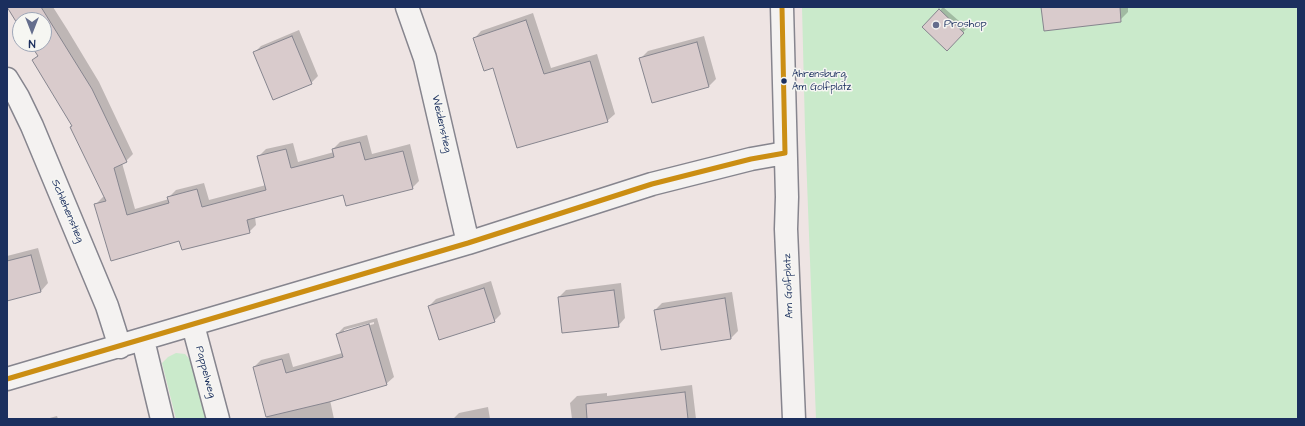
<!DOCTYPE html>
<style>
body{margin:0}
#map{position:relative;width:1305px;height:426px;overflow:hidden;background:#eee4e3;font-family:"Architects Daughter",sans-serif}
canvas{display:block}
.frame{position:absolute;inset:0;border:8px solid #1b2f5e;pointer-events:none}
.north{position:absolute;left:12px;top:12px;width:40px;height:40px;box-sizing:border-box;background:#f6f6f2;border:1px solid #9ea6b7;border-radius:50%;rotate:180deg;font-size:11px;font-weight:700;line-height:16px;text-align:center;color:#1b2f5e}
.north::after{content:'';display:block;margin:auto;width:14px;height:18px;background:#656e8d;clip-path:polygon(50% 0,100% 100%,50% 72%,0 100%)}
</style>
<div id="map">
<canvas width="1305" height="426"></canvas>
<div class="frame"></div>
<div class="north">N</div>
</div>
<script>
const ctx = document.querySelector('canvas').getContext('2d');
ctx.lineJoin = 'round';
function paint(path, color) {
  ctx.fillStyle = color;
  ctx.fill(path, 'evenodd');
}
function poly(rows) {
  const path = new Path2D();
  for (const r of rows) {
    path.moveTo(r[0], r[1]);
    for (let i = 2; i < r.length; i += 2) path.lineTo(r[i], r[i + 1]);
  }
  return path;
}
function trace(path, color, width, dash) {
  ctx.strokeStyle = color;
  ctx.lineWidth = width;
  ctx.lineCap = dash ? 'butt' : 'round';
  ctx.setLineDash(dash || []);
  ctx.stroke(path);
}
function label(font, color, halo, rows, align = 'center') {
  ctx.font = font + ' "Architects Daughter",sans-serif';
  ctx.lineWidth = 3;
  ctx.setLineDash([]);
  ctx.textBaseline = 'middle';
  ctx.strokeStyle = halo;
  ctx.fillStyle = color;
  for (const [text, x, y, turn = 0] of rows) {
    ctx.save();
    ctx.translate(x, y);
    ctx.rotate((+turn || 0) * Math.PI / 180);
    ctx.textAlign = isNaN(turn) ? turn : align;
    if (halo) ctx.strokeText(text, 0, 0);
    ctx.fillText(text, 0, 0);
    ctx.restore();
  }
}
const green = poly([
 [802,7,1298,7,1298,419,816,419,805,129],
 [176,353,185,354,192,362,207,419,176,419,162,363,168,357]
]);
const shadow = poly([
 [7,7,53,7,67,29,99,82,133,154,126,161,122,163,135,209,169,199,169,197,176,190,204,183,209,200,266,185,258,157,266,149,293,143,298,162,334,152,333,149,340,142,367,135,372,154,410,144,419,181,412,188,344,194,255,217,256,225,249,232,180,240,95,205,103,197,105,197,73,126,34,60,38,55,31,44,44,44,44,20,20,20,20,26],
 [943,7,967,28,947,49,924,27],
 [1043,7,1128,7,1128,12,1119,21],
 [533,13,551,68,597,54,615,114,607,121,493,66,474,39,481,31],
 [299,30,318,76,311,83,254,53,261,46],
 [704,36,716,79,709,86,653,102,641,58,648,51],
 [38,248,48,283,41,291,7,300,7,256],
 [491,281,501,314,494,321,429,306,436,299],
 [621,283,625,318,618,326,559,297,566,290],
 [732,292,738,331,731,338,655,310,662,303],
 [377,318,394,377,386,384,330,400,334,419,267,419,254,367,261,360,289,353,293,367,342,353,337,334,344,327],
 [374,322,374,324,344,332,344,330],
 [692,385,696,419,572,419,570,403,577,396,607,393,607,396],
 [488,407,490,419,453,419,459,413],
 [57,416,58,419,46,419]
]);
const building = poly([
 [7,7,41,7,92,89,127,162,114,168,127,215,169,203,167,197,197,189,202,207,266,190,257,156,286,149,291,168,334,157,332,149,360,142,365,160,403,151,413,189,346,206,343,195,247,220,250,233,182,250,179,241,111,261,94,204,106,201,70,127,72,126,32,60,38,56,30,44,44,44,44,20,20,20,20,28,7,7],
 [1041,7,1120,7,1121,22,1044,31,1041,7],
 [939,9,964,33,947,51,922,27,939,9],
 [526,20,544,74,590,61,608,122,517,148,493,68,484,71,473,38,526,20],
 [292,36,312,84,273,100,253,52,292,36],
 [697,42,709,87,652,103,639,58,697,42],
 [31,255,41,292,7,301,7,261,31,255],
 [484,288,495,322,439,340,428,306,484,288],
 [614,290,619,327,562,333,558,297,614,290],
 [725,298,731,339,661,350,654,310,725,298],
 [369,324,387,385,329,402,266,417,253,367,282,359,286,373,343,357,336,334,369,324],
 [685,392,688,419,587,419,586,404,685,392]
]);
const minor = poly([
 [407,7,425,58,468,243],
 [782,7,787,197,786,229,794,419],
 [7,79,18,97,32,126,107,306,120,347],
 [193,325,218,419],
 [143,340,162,419],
 [7,379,468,243,652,184,751,159,785,153]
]);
const bus1 = poly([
 [782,7,785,153],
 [7,379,468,243,652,184,751,159,785,153]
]);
const markers = [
 [936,25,4,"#656e8d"],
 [784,81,3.5,"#1b2f5e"]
];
const busNames = [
 ["Ahrensburg,",792,75],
 ["Am Golfplatz",792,88]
];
const poiNames = [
 ["Proshop",944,25]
];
const streetNames = [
 ["Weidenstieg",441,124,77],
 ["Schlehenstieg",67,211,67],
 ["Am Golfplatz",789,286,-92],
 ["Pappelweg",205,372,75]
];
paint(green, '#caeacb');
paint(shadow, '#0003');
paint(building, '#d9cbcc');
trace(building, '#86858e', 1);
trace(minor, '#86858e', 25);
trace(minor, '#f4f2f1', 22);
trace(bus1, '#cb8e13', 5);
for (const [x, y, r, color] of markers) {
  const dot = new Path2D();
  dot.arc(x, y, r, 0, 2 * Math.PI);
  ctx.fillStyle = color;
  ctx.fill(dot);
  trace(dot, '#f6f6f2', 1.5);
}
label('10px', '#1b2f5e', '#f6f6f2', busNames, 'left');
label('11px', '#1b2f5e', '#f6f6f2', poiNames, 'left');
label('11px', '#1b2f5e', '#f6f6f2', streetNames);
</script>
